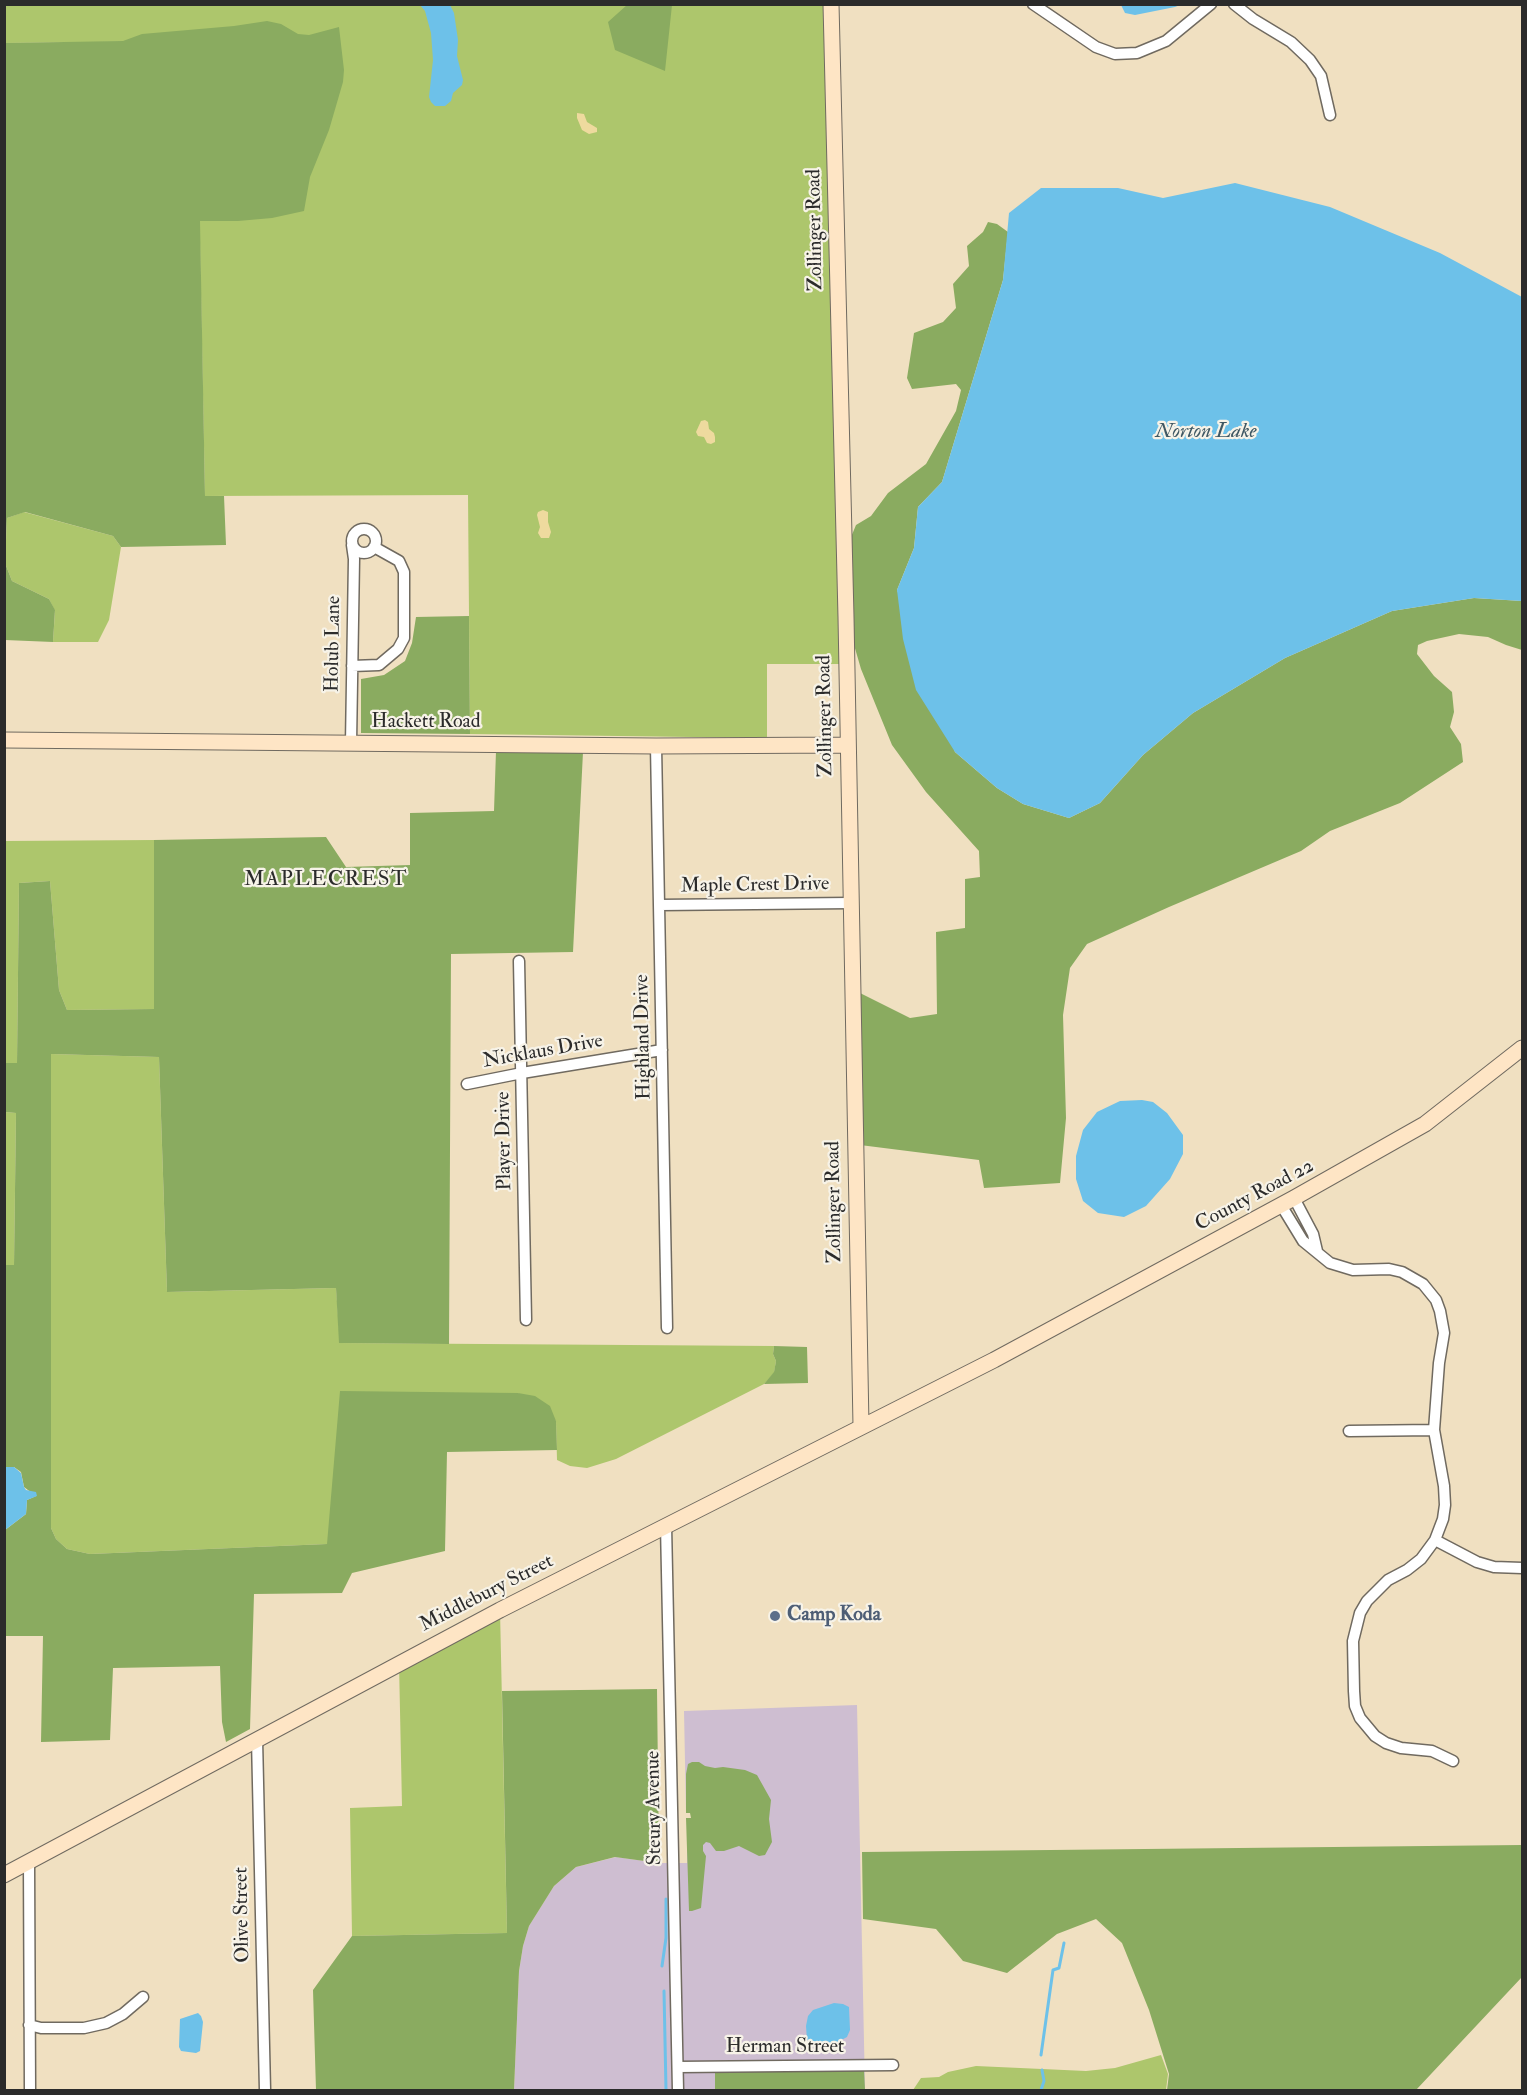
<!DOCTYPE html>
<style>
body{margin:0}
#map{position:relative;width:1527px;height:2095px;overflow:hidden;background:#f0e0c1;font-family:"IM FELL Double Pica",serif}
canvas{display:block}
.frame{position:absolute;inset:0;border:6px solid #2b2b2b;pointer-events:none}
</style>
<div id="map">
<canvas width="1527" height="2095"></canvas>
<div class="frame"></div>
</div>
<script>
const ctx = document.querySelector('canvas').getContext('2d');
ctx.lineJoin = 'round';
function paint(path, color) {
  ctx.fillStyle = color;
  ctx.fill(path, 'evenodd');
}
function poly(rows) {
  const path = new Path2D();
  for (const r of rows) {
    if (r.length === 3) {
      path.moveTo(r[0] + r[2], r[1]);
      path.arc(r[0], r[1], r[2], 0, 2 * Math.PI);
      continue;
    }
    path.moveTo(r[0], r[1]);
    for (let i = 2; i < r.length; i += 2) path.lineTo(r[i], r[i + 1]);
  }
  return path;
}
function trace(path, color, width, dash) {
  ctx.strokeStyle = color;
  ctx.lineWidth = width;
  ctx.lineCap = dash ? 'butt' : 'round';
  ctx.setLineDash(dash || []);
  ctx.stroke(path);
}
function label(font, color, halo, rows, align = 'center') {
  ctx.font = font + ' "IM FELL Double Pica",serif';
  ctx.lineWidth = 4.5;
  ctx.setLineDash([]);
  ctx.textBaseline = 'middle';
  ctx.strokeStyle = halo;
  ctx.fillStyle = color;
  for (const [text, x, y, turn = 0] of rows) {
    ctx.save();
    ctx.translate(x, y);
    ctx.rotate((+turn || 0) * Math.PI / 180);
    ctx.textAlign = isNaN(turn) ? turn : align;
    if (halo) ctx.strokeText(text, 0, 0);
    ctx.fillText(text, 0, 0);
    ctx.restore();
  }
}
const industrial = poly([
 [857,1705,865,2090,514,2090,519,1971,523,1946,529,1926,554,1886,576,1867,616,1857,659,1863,687,1863,687,1819,691,1819,691,1812,686,1812,684,1711]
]);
const green = poly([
 [4,5,831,5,841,664,767,664,767,738,470,734,468,495,205,496,196,41,5,43],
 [24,512,113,536,121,547,109,620,98,642,53,642,55,611,49,599,12,581,5,563,7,518],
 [154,840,154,1009,67,1010,59,990,50,881,19,883,17,1064,5,1063,5,841],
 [51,1054,159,1057,167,1292,336,1288,340,1343,774,1346,773,1354,776,1361,774,1373,764,1384,616,1459,587,1468,570,1466,557,1460,556,1421,518,1393,327,1544,90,1554,67,1549,56,1539,51,1528],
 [5,1112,16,1113,14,1265,5,1265],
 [500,1610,507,1933,352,1936,350,1808,402,1806,399,1663],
 [1161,2055,1168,2074,1166,2090,913,2090,921,2078,939,2077,948,2072,976,2066,1086,2071,1115,2068]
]);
const forest = poly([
 [627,5,672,5,665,71,615,50,608,22],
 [267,21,281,24,298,34,309,35,339,27,344,70,343,82,329,130,310,177,304,211,272,218,238,221,200,221,205,496,224,496,226,545,121,547,113,536,25,512,7,518,5,563,12,581,49,599,55,610,53,642,5,640,5,43,123,41,142,34,234,26],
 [988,222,997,224,1008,232,1003,280,942,482,918,507,914,548,897,590,955,752,997,788,1023,804,1069,818,1100,803,1143,755,1193,713,1285,658,1392,611,1474,598,1522,601,1522,650,1506,645,1488,637,1459,634,1427,641,1418,645,1417,654,1434,676,1452,692,1454,712,1450,727,1461,744,1463,762,1400,803,1330,831,1301,851,1169,907,1087,944,1070,968,1063,1015,1066,1118,1060,1183,984,1188,979,1160,860,1145,858,992,910,1018,937,1014,936,932,965,928,965,879,980,877,979,851,926,792,892,745,861,669,852,638,849,542,856,525,871,516,888,493,926,464,956,411,961,390,956,384,912,389,907,378,914,333,943,322,956,308,953,284,969,266,967,246,983,232],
 [469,616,470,734,361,733,361,679,384,675,405,661,412,643,416,617],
 [496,751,583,752,573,952,451,954,449,1344,339,1343,336,1288,167,1292,159,1057,51,1054,51,1528,56,1539,67,1549,90,1554,327,1544,340,1391,518,1393,535,1396,550,1406,556,1421,557,1450,447,1452,445,1551,352,1573,342,1593,254,1594,250,1729,226,1742,222,1722,220,1666,113,1668,110,1740,41,1742,43,1636,5,1636,5,1530,26,1514,27,1500,36,1496,24,1487,21,1472,14,1467,5,1467,4,1265,14,1265,16,1113,5,1112,5,1063,17,1063,19,883,50,881,59,990,67,1010,154,1009,154,840,326,837,346,867,410,865,410,813,494,811],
 [774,1346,807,1347,808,1383,764,1384,774,1372,776,1361,773,1354],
 [657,1689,659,1863,615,1857,576,1867,554,1886,529,1926,523,1946,519,1971,514,2090,316,2090,313,1990,352,1936,507,1933,502,1691],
 [692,1762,699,1762,705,1766,715,1768,723,1767,745,1770,757,1775,771,1800,769,1819,772,1842,765,1855,759,1856,739,1846,724,1851,716,1851,710,1843,706,1842,703,1845,703,1851,706,1856,701,1908,692,1911,689,1911,686,1818,691,1818,690,1813,686,1813,686,1774,688,1764],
 [1522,1845,1522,1977,1416,2090,1167,2090,1169,2074,1149,2010,1122,1943,1096,1919,1057,1934,1007,1973,963,1961,936,1929,863,1919,862,1852],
 [864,2069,865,2090,715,2090,715,2073,718,2070]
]);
const sand = poly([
 [577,113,584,114,587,122,597,128,597,132,589,134,582,130,577,118],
 [705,420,708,422,709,429,714,433,715,437,715,442,711,444,707,443,704,437,698,436,696,432,701,421],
 [543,510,548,512,548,522,551,532,549,538,541,538,538,533,540,527,537,515,538,512]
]);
const water = poly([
 [420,5,450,5,454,13,458,40,457,56,463,80,462,85,453,93,451,101,445,106,435,106,431,102,429,97,433,60,431,33,425,11],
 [1121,5,1180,5,1175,7,1135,15,1125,13],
 [1235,183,1330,207,1440,253,1522,297,1522,601,1474,598,1392,611,1285,658,1193,713,1143,755,1100,803,1069,818,1023,804,997,788,955,752,916,690,903,639,897,590,914,548,918,507,942,482,1003,280,1009,213,1041,188,1118,188,1163,198],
 [1142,1100,1153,1102,1167,1113,1183,1135,1183,1154,1170,1179,1146,1206,1124,1217,1098,1213,1083,1201,1076,1179,1076,1156,1083,1130,1097,1112,1120,1101],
 [5,1467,14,1467,21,1473,24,1487,26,1490,36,1492,37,1496,27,1500,26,1514,5,1530],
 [834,2003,843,2004,849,2007,850,2030,847,2037,832,2045,811,2043,807,2040,806,2026,808,2016,813,2010],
 [198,2013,201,2016,203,2022,200,2051,196,2053,181,2051,179,2047,180,2019]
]);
const stream = poly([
 [662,1966,666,1938,666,1899],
 [664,1991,666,2090],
 [1041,2055,1053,1970,1059,1968,1064,1943],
 [1041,2090,1044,2081,1042,2070]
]);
const street = poly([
 [1033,4,1096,47,1115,54,1137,53,1166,41,1211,4],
 [1234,4,1253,19,1291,42,1310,60,1321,76,1330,115],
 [364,541,12],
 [352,666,379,665,398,649,404,638,404,572,399,561,374,547],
 [351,743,354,559,352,545],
 [656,746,667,1328],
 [660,905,850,903],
 [519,961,526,1320],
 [467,1084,522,1073,662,1050],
 [1294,1198,1313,1234,1317,1251],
 [1281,1205,1303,1241,1330,1263,1353,1270,1389,1269,1402,1272,1423,1284,1436,1300,1440,1311,1444,1333,1439,1363,1434,1430,1444,1486,1445,1505,1443,1519,1435,1540,1421,1559,1407,1570,1388,1580,1367,1601,1360,1613,1353,1641,1354,1691,1355,1706,1360,1718,1375,1736,1386,1743,1401,1748,1432,1751,1453,1761],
 [1349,1431,1434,1430],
 [666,1525,678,2090],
 [1435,1540,1477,1562,1494,1567,1522,1568],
 [257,1739,265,2090],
 [29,1862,30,2090],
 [29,2025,41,2028,84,2028,106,2023,123,2014,143,1997],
 [678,2067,893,2065]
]);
const secondary = poly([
 [831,4,846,617,861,1426],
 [4,740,656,746,847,745],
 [4,1875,500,1610,994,1360,1294,1198,1425,1124,1522,1048]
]);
const markers = [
 [775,1616,6,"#5c6f8a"]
];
const streetNames = [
 ["Zollinger Road",816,230,-91],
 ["Holub Lane",334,644,-89],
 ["Zollinger Road",826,716,-91],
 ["Hackett Road",426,723],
 ["Maple Crest Drive",755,886,-1],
 ["Highland Drive",644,1037,-91],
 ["Nicklaus Drive",543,1052,-10],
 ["Player Drive",505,1141,-91],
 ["County Road 22",1255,1196,-28],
 ["Zollinger Road",835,1202,-91],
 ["Middlebury Street",487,1594,-27],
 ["Steury Avenue",655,1808,-91],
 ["Olive Street",243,1915,-91],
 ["Herman Street",785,2048]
];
const serviceNames = [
 ["Camp Koda",787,1616]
];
const waterNames = [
 ["Norton Lake",1206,432]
];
const neighbourhoodNames = [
 ["MAPLECREST",326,880]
];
paint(industrial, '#cebed1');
paint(green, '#adc66c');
paint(forest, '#8aab60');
paint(sand, '#eeda9e');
paint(water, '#6dc1e9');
trace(stream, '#6dc1e9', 3);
trace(street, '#706a60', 13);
trace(secondary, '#706a60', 17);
trace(street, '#fff', 10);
trace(secondary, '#fee5c5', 15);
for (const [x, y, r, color] of markers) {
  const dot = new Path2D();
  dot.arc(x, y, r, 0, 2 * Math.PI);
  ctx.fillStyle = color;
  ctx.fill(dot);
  trace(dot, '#f7f3e8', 2);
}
label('20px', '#2b2b2b', '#f7f3e8', streetNames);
label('bold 20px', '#4e5e75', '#f7f3e8', serviceNames, 'left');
label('italic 21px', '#3f5864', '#f7f3e8', waterNames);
ctx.letterSpacing = '1.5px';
label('21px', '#2b2b2b', '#f7f3e8', neighbourhoodNames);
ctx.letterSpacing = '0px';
</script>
